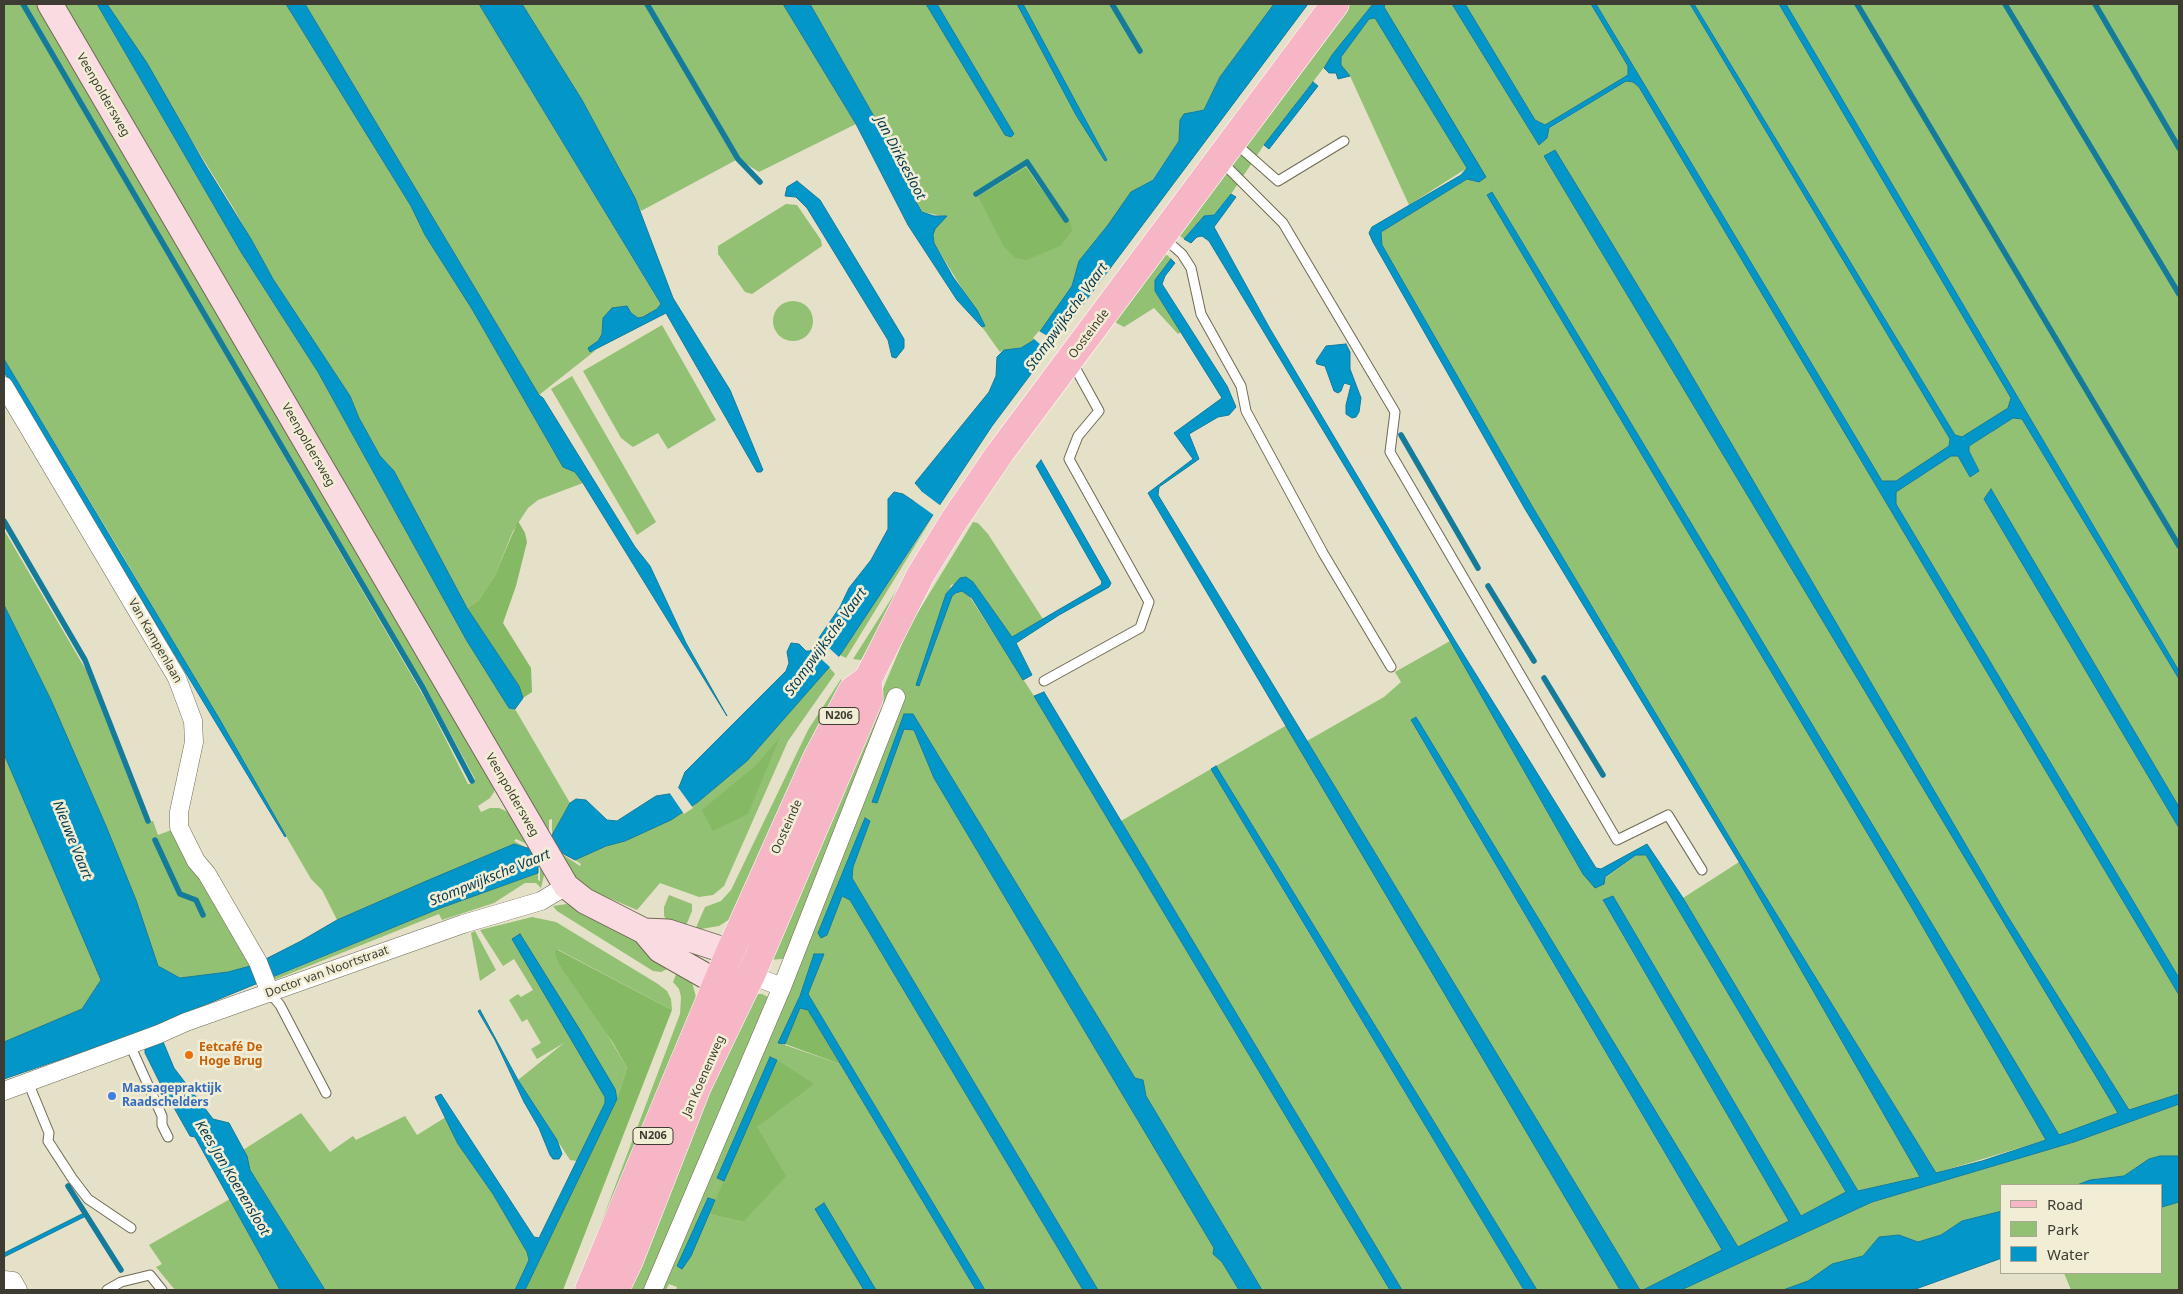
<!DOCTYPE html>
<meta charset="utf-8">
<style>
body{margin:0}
#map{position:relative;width:2183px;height:1294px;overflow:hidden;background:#e5e0c8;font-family:"Noto Sans",sans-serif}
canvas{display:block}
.frame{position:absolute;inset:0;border:5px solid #3e3c32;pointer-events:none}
.legend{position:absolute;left:2000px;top:1184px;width:162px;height:90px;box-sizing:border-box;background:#f2eed5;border:1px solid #aaa794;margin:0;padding:6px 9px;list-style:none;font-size:15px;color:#3e3c32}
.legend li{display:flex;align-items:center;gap:10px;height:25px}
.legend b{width:25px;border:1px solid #aaa794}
</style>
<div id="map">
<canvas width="2183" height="1294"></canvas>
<div class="frame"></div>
<ul class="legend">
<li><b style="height:6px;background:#f7b6c5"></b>Road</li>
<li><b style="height:14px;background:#92c173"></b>Park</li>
<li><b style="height:14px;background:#0396c8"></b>Water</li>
</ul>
</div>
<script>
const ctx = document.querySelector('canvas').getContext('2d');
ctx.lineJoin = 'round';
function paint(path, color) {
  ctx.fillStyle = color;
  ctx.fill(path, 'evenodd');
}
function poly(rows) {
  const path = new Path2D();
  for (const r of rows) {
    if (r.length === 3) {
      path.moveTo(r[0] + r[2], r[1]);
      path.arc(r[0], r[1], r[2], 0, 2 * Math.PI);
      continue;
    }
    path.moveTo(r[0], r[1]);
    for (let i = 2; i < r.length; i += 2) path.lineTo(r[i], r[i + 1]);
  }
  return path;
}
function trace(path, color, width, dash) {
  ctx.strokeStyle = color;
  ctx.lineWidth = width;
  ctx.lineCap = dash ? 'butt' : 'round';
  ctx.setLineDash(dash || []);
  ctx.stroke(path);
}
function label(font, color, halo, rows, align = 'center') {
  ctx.font = font + ' "Noto Sans",sans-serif';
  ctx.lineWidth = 5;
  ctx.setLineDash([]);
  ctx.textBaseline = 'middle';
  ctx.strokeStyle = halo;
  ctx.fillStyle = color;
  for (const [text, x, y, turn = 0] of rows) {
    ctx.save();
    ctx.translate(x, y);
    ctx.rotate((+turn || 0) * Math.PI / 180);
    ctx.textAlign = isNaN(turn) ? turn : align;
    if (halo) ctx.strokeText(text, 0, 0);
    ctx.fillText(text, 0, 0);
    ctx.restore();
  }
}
const green = poly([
 [4,4,21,4,427,702,468,784,472,784,475,779,425,687,26,4,39,4,494,786,494,792,490,798,478,806,481,812,490,808,499,808,506,811,514,818,529,845,516,839,514,841,527,848,514,844,337,920,322,890,311,879,120,551,4,359],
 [62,4,97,4,241,252,318,372,467,641,509,708,515,709,570,803,552,835,552,819,549,820,549,834],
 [107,4,286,4,411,206,425,235,472,309,563,467,575,472,583,483,538,500,528,508,513,531,495,575,478,601,467,608,394,471,380,456,359,418,350,396,273,279,234,209],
 [305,4,479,4,661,305,657,309,643,317,638,318,631,313,602,325,602,334,590,352,596,350,539,395],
 [522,4,783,4,856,124,759,172,738,159,641,211,582,100],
 [810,4,926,4,1005,135,1014,134,937,4,1017,4,1076,115,1106,160,1023,4,1274,4,1220,77,1204,110,1191,112,1180,120,1179,141,1152,180,1139,187,1079,261,1072,286,1034,340,1021,348,1004,350,1000,352,982,327,985,326,934,243,933,235,935,228,946,217,923,212,916,202,917,192],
 [1026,167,1062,215,1065,222,978,196],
 [1347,4,1373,4,1264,145,1231,194,1213,215,1204,216,1184,239,1180,236,1179,229],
 [1385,4,1452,4,1539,145,1547,138,1549,129,1627,80,1633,82,1639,87,2179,995,2179,1094,2129,1111,2005,912,1675,347,1554,150,1544,156,2119,1113,2059,1136,1492,192,1487,195,1912,908,2046,1140,1936,1173,1740,855,1532,506,1382,245,1381,232,1467,179,1479,182,1384,7],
 [1465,4,1591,4,1628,66,1628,75,1545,125,1535,120],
 [1596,4,1690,4,1950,439,1949,446,1896,481,1882,481],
 [1694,4,1779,4,2011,398,2008,408,1962,438,1955,435],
 [1786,4,2179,4,2179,671,1790,11],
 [1375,18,1467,168,1409,205,1350,76,1341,65,1341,57,1369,19],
 [786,204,797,205,821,240,822,246,752,294,745,292,718,254,718,246],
 [1163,255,1167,255,1171,259,1155,280,1155,291,1181,332,1178,334,1154,308,1124,327,1113,321],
 [793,321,20],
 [662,325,716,420,668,449,658,433,633,447,621,438,583,371],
 [572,376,656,522,637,535,551,389],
 [2013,418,2022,419,2179,679,2179,807,1991,490,1984,499,2179,828,2179,978,1896,504,1896,492,1951,456,1958,456,1970,477,1979,471,1969,450,1969,446],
 [932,518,846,658,840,655],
 [973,522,978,523,988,534,1043,619,1012,637,973,582,951,585,919,686,952,596,962,591,968,594,1034,696,1390,1290,1262,1290,1146,1096,1143,1080,1135,1078,913,714,904,714,872,802,877,803,904,728,914,730,934,778,1214,1248,1213,1254,1222,1262,1239,1290,1098,1290,852,878,853,867,870,821,865,818,827,935,842,896,850,900,1083,1290,985,1290,808,994,824,954,814,954,800,996,779,1043,840,1064,976,1290,676,1290,677,1287,669,1284,666,1290,660,1290,792,953,782,959,769,960,909,627],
 [771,1057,777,1060,757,1127,743,1222,709,1214,708,1198,716,1200,724,1181,717,1178],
 [936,527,861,660,853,659,883,612],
 [4,530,86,670,146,822,153,821,158,835,174,829,254,965,228,972,181,978,158,966,136,900,106,826,51,700,4,605],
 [1450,641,1583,874,1605,878,1637,855,1646,855,1846,1193,1801,1216,1613,896,1603,901,1789,1221,1738,1248,1416,717,1411,721,1722,1251,1643,1290,1640,1290,1307,741,1384,697,1401,682,1395,672],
 [829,667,835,674,788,741,724,886,713,895,699,897,660,883,637,910,595,892,573,875,562,854,580,866,581,864,575,860,606,846,625,841,671,820,698,802,747,761],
 [841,679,843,688,733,917,719,926,695,930,705,907,721,901,731,890,808,730],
 [1287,725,1620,1290,1537,1290,1216,766],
 [4,754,101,980,82,1009,4,1042],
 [1211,769,1304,925,1524,1290,1402,1290,1121,821],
 [1739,862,1921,1177,1858,1191,1683,898],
 [540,865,545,871,541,888,536,883,525,883,494,903,442,920,439,914,274,980,272,978,438,909,538,873,538,880,540,881],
 [669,895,692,904,692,911,685,928,669,923,664,916,664,907],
 [567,904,580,909,670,961,667,969,661,972,653,971,557,911,553,906],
 [532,917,556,922,658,984,667,991,671,999,672,1010,557,949,627,1068,617,1099,615,1089,600,1088,605,1097,605,1103,577,1161,570,1160,518,1080,564,1043,537,1059,531,1049,541,1043,527,1019,522,1022,509,1000,518,994,521,997,533,990,514,959,503,966,480,930],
 [475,931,496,970,480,981,471,933],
 [679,967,691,979,696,997,696,1022,582,1290,576,1290,680,1014,681,997,679,989,673,982],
 [749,994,762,994,770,998,648,1290,622,1290],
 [2179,1104,2179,1156,2160,1156,2149,1159,2124,1176,2090,1180,2077,1185,2002,1185,2002,1211,1962,1221,1941,1235,1918,1242,1899,1235,1879,1237,1863,1256,1832,1264,1808,1282,1783,1290,1681,1290,1872,1202,2074,1142],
 [301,1113,330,1152,353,1136,356,1140,405,1116,417,1135,446,1117,458,1144,493,1194,527,1252,529,1260,515,1290,325,1290,250,1170,243,1150],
 [230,1199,280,1290,175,1290,156,1267,162,1264,149,1245],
 [2179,1202,2179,1290,2071,1290,2064,1273,2162,1273,2162,1207]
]);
const forest = poly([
 [1026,167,1065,222,1070,219,1072,231,1060,246,1026,260,1015,258,1003,245,978,196],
 [518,521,525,533,527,542,516,586,503,623,531,668,532,692,523,698,519,686,467,608,478,601,495,575],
 [780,737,748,814,713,831,702,810,756,765],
 [556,949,672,1010,563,1290,525,1290,617,1099,627,1068,613,1043,559,964,555,954],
 [800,1008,808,1010,840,1064,785,1044],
 [777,1060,814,1084,757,1127,786,1176,743,1222,709,1214]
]);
const water = poly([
 [97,4,107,4,147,63,204,163,251,239,273,279,350,396,359,418,380,456,394,471,467,608,519,686,523,698,515,709,509,708,467,641,318,372,241,252,97,4],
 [286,4,305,4,539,395,543,398,635,547,650,566,686,643,727,716,583,483,575,472,563,467,472,309,425,235,411,206,286,4],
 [479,4,522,4,582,100,635,198,673,298,730,390,763,470,761,472,757,472,666,313,590,352,588,348,598,341,602,334,603,318,612,308,627,306,631,313,638,318,643,317,657,309,661,304,479,4],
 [783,4,810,4,917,192,916,202,922,212,934,216,947,216,935,229,933,235,934,243,953,277,977,310,985,326,982,327,957,300,908,225,856,124,783,4],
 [926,4,937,4,1014,134,1011,137,1005,135,926,4],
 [1017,4,1023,4,1107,160,1105,161,1076,115,1017,4],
 [1274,4,1308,4,992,426,840,655,747,761,698,802,671,820,625,841,606,846,575,860,560,852,538,864,538,873,438,909,156,1025,174,1068,213,1119,229,1123,247,1156,250,1170,325,1290,280,1290,195,1137,190,1136,160,1083,145,1053,145,1048,140,1032,4,1079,4,1042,82,1009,101,980,4,754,4,605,51,700,106,826,136,900,158,966,180,978,228,972,254,965,301,941,337,920,424,882,514,844,527,848,551,837,570,803,576,799,586,800,607,820,617,821,656,796,669,794,679,787,685,772,786,671,789,663,787,652,791,643,799,644,806,651,810,651,840,607,849,588,871,560,888,529,888,499,894,492,903,494,915,502,922,491,915,483,989,392,996,376,997,357,1004,350,1021,348,1034,340,1072,286,1079,261,1108,225,1131,192,1153,180,1179,141,1180,120,1184,114,1204,110,1220,77,1274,4],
 [1373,4,1385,4,1384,7,1486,177,1479,182,1467,179,1381,232,1382,245,1532,506,1740,855,1936,1173,1982,1161,2046,1140,1912,908,1487,195,1492,192,2059,1135,2118,1113,1544,156,1555,150,1675,347,2005,912,2129,1110,2179,1094,2179,1104,2074,1142,1872,1202,1681,1290,1643,1290,1722,1250,1411,720,1416,717,1738,1247,1789,1221,1603,900,1613,896,1801,1216,1846,1192,1646,855,1636,855,1605,877,1604,884,1595,888,1583,874,1450,641,1209,241,1202,236,1197,237,1191,243,1184,239,1204,216,1214,215,1231,194,1236,197,1214,227,1269,327,1454,639,1596,868,1601,869,1647,844,1683,898,1858,1191,1920,1177,1738,860,1525,509,1373,242,1369,233,1372,227,1461,175,1467,168,1375,18,1369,19,1341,57,1341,65,1350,76,1338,79,1336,73,1329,73,1324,68,1332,55,1373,4],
 [1452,4,1465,4,1535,120,1545,125,1628,75,1628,66,1591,4,1596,4,1882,481,1896,481,1949,446,1950,439,1690,4,1694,4,1955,435,1962,437,2008,408,2011,398,1779,4,1786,4,2179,671,2179,679,2022,419,2013,418,1969,446,1969,451,1979,471,1970,477,1958,456,1951,456,1896,492,1896,504,2179,978,2179,995,1639,87,1633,82,1626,81,1549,128,1547,138,1539,145,1452,4],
 [1313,82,1318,86,1269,149,1264,145,1313,82],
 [797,181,820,200,904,339,904,348,896,358,892,357,888,340,807,208,796,197,785,196,787,187,797,181],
 [1171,259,1175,263,1165,276,1162,284,1227,386,1236,407,1229,415,1218,417,1189,434,1199,459,1159,487,1158,495,1640,1290,1620,1290,1148,493,1193,459,1174,433,1222,398,1155,291,1155,280,1171,259],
 [1346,344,1350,352,1350,369,1361,398,1359,412,1356,417,1352,418,1346,414,1346,405,1351,385,1344,383,1341,391,1338,393,1334,391,1325,366,1317,364,1316,361,1326,346,1346,344],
 [4,359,220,720,286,836,285,837,4,372,4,359],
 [1041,460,1111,583,1109,587,1059,615,1016,643,1032,675,1023,680,972,598,962,591,956,593,952,596,919,686,916,685,946,594,960,578,966,577,973,582,1012,637,1101,585,1102,582,1036,466,1041,460],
 [1991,489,2179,807,2179,828,1984,499,1991,489],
 [1044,692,1121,821,1402,1290,1390,1290,1034,696,1044,692],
 [904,714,913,714,1135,1078,1143,1080,1146,1096,1262,1290,1239,1290,1222,1262,1213,1254,1214,1248,934,778,914,730,904,729,877,803,872,802,904,714],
 [1216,766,1537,1290,1524,1290,1211,769,1216,766],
 [865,818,870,821,853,867,852,878,1098,1290,1083,1290,850,900,842,896,827,935,821,938,818,933,865,818],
 [520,934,580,1030,615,1089,617,1099,525,1290,515,1290,529,1260,527,1252,493,1194,458,1144,435,1097,441,1094,534,1237,539,1238,605,1103,605,1097,512,939,520,934],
 [814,954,824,954,808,994,985,1290,976,1290,808,1010,800,1008,785,1044,778,1043,800,996,814,954],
 [480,1010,518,1080,557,1140,562,1154,559,1159,553,1159,550,1155,539,1128,524,1102,495,1040,478,1011,480,1010],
 [770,1057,777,1060,724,1181,717,1178,770,1057],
 [2160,1156,2179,1156,2179,1202,2162,1207,2162,1185,2077,1185,2090,1180,2124,1176,2149,1159,2160,1156],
 [708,1198,715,1200,691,1256,682,1269,677,1266,708,1198],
 [824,1203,876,1290,864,1290,815,1209,824,1203],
 [2002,1211,2002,1258,1913,1290,1783,1290,1808,1281,1832,1264,1863,1256,1879,1237,1899,1235,1918,1242,1941,1235,1962,1221,2002,1211],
 [84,1213,86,1216,4,1257,4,1253,84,1213]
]);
const pier = poly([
 [1039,331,1059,343,1051,354,1033,338],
 [921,491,941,506,935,516,914,501],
 [817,637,840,658,831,668,809,648],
 [677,786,693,808,684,814,669,792]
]);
const stream = poly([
 [23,4,423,688,472,781],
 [647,4,738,159,760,182],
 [1112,4,1140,51],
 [1857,4,2179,546],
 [2005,4,2179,294],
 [2095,4,2179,148],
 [976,194,1027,162,1066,220],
 [1401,435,1478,568],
 [4,521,85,660,148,821],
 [1488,586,1534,661],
 [1544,678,1603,775],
 [155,840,180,894,196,900,203,915],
 [68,1186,121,1270]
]);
const lane = poly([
 [1235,143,1278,181,1344,141],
 [1222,162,1283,223,1395,412,1390,452,1617,840,1668,815,1702,870],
 [1164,238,1182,254,1191,268,1201,314,1241,386,1246,411,1323,553,1391,667],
 [1044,681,1140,628,1149,602,1069,459,1078,436,1099,411,1072,362],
 [270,993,280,1005,326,1093],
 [130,1045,162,1116,162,1125,168,1137],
 [28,1082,49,1133,48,1141,72,1178,88,1199,131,1228],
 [107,1290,121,1282,150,1275,162,1290]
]);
const street = poly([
 [4,386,177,678,193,721,194,742,179,812,179,827,196,861,207,874,258,962,270,993],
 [751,975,782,987],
 [4,1091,159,1034,186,1022,463,924,541,901,566,886],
 [4,1280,13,1281,18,1290],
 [653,1290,782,987,896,697]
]);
const secondary = poly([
 [50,4,566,886,585,901,644,931,660,950,718,983,737,978],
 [644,931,668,932,730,952,743,966]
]);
const primary = poly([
 [589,1290,730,952,816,760,852,691,868,679],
 [615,1290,629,1261,697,1087,751,975,869,699,868,679,921,574,953,522,1000,453,1335,4]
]);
const markers = [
 [189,1055,5,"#e8710a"],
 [112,1096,5,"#3f7fe0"]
];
const shields = [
 [839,716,40],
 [653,1136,40]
];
const shieldNames = [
 ["N206",839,716],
 ["N206",653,1136]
];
const streetNames = [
 ["Veenpoldersweg",103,95,60],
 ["Oosteinde",1089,334,-53],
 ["Veenpoldersweg",308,445,60],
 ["Van Kampenlaan",155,641,60],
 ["Veenpoldersweg",512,795,60],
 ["Oosteinde",787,827,-66],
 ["Doctor van Noortstraat",327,972,-20],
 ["Jan Koenenweg",704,1076,-66]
];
const foodNames = [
 ["Eetcafé De",199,1048],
 ["Hoge Brug",199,1062]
];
const shopNames = [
 ["Massagepraktijk",122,1089],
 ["Raadschelders",122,1103]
];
const waterNames = [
 ["Jan Dirksesloot",900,158,62],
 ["Stompwijksche Vaart",1067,317,-54],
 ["Stompwijksche Vaart",826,642,-54],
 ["Nieuwe Vaart",72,840,68],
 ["Stompwijksche Vaart",490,878,-22],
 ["Kees Jan Koenensloot",232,1178,59]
];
paint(green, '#92c173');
paint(forest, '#86b964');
paint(water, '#0396c8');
trace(water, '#157b9b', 1);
paint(pier, '#e5e0c8');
trace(stream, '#157b9b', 5.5);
trace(lane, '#6e6a54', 11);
trace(street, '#6e6a54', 19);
trace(secondary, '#6e6a54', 27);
trace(primary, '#fff', 29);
trace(lane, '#fff', 9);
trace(street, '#fff', 18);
trace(secondary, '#fbdbe2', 25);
trace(primary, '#f7b6c5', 28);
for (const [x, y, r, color] of markers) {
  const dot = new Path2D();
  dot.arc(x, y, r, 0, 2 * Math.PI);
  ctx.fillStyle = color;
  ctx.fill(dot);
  trace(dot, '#f2eed5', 2);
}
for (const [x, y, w] of shields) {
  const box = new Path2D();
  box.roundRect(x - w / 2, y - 8.5, w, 17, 4);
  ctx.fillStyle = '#f2eed5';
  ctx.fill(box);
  trace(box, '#3e3c32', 1);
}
label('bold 11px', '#3e3c32', null, shieldNames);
label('12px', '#3e3c32', '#f2eed5', streetNames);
label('bold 12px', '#c56008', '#f2eed5', foodNames, 'left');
label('bold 12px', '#366cbe', '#f2eed5', shopNames, 'left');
label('italic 14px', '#053a4f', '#f2eed5', waterNames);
</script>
